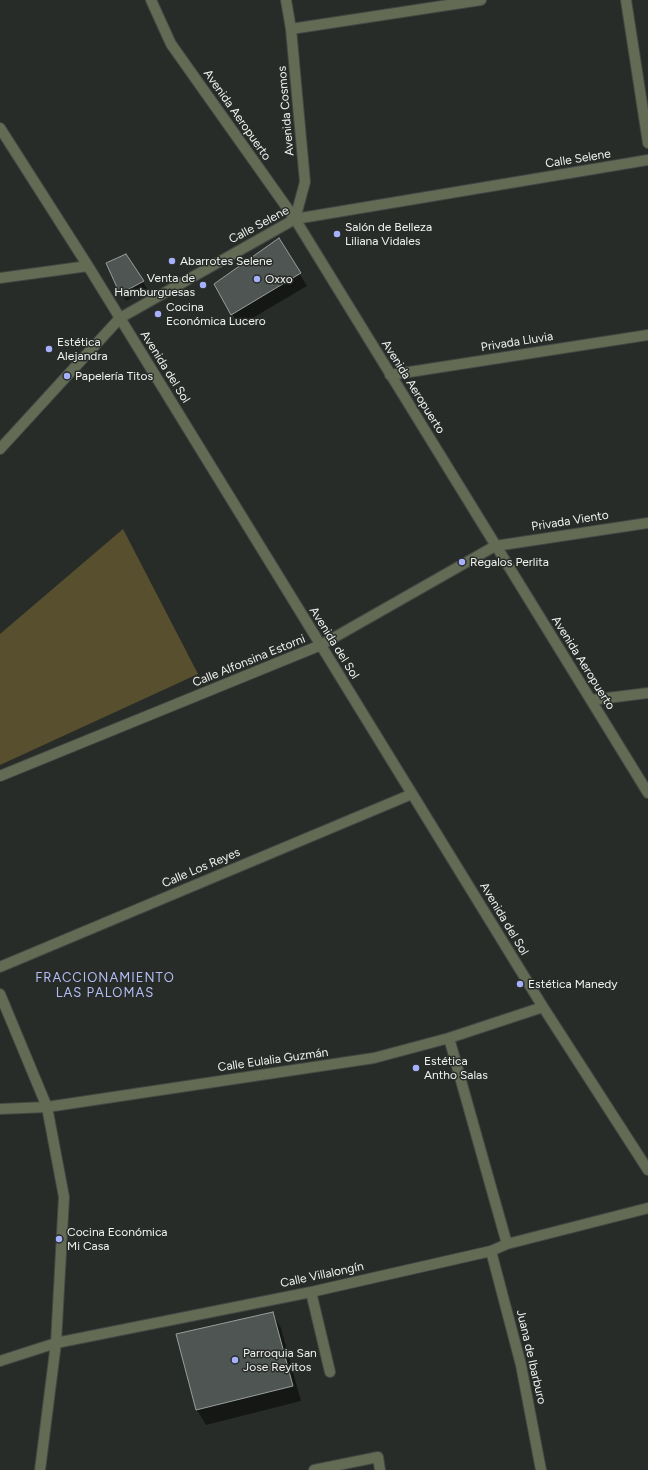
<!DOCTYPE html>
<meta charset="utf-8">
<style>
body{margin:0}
canvas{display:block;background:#282c28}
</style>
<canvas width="648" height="1470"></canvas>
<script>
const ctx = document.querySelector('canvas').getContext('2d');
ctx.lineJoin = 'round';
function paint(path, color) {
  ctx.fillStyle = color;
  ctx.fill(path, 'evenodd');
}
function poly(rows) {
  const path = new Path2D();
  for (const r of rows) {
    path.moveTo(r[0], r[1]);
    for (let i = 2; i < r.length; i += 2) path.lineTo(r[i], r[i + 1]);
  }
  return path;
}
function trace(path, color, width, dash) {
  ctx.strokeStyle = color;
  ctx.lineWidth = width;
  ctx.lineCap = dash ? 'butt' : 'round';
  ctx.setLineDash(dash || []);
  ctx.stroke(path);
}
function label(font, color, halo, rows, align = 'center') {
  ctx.font = font + ' Figtree,sans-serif';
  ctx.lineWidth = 3;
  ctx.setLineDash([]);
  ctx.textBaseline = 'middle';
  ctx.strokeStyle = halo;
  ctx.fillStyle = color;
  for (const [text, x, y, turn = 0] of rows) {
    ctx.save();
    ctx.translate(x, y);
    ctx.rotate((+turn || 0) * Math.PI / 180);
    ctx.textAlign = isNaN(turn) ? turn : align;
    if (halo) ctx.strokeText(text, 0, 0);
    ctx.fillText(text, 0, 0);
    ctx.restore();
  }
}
const green = poly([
 [123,529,198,674,0,765,0,634]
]);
const shadow = poly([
 [278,239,307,286,239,326,216,285],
 [126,255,148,290,126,301,121,293],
 [272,1313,281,1328,301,1401,206,1425,197,1410,178,1335]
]);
const building = poly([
 [279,238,301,273,231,315,214,284,279,238],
 [126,254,144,281,120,294,106,263,126,254],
 [273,1312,293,1386,196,1410,176,1334,273,1312]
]);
const minor = poly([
 [151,0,171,44,295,219,648,793],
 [286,0,291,29,305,182,295,219],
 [626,0,648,143],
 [291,29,481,0],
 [0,128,88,266,543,1007,648,1170],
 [0,278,88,266],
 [390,375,648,335],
 [0,449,120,318,295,219,648,160],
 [591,700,648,693],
 [0,776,321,645,495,546,648,523],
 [0,967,412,794],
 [0,994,47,1107,64,1197,56,1343,40,1470],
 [449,1038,507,1244],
 [0,1109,47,1107,374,1058,449,1038,543,1007],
 [491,1251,521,1365,541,1470],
 [311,1292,330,1372],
 [0,1361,56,1343,311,1292,491,1251,507,1244,648,1208],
 [314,1470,378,1457,380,1470]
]);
const markers = [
 [337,234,4,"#a6b1fc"],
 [172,261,4,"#a6b1fc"],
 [257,279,4,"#a6b1fc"],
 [203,285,4,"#a6b1fc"],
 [158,314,4,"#a6b1fc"],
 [49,349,4,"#a6b1fc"],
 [67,376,4,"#a6b1fc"],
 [462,562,4,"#a6b1fc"],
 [520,984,4,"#a6b1fc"],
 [416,1068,4,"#a6b1fc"],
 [59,1239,4,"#a6b1fc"],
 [235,1360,4,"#a6b1fc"]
];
const streetNames = [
 ["Avenida Cosmos",286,111,-95],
 ["Avenida Aeropuerto",237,115,55],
 ["Calle Selene",578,159,-9],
 ["Calle Selene",259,225,-28],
 ["Privada Lluvia",517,342,-9],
 ["Avenida del Sol",165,367,58],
 ["Avenida Aeropuerto",413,387,58],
 ["Privada Viento",570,521,-9],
 ["Avenida del Sol",334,643,58],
 ["Calle Alfonsina Estorni",249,661,-22],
 ["Avenida Aeropuerto",583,663,58],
 ["Calle Los Reyes",201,868,-23],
 ["Avenida del Sol",504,919,59],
 ["Calle Eulalia Guzmán",273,1060,-8],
 ["Calle Villalongín",322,1275,-12],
 ["Juana de Ibarburo",531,1357,77]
];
const poiNames = [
 ["Salón de Belleza",345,227],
 ["Liliana Vidales",345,241],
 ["Abarrotes Selene",180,261],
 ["Venta de",195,278,"right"],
 ["Hamburguesas",195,292,"right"],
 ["Oxxo",265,279],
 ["Cocina",166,307],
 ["Económica Lucero",166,321],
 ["Estética",57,342],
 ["Alejandra",57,356],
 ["Papelería Titos",75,376],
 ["Regalos Perlita",470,562],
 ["Estética Manedy",528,984],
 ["Estética",424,1061],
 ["Antho Salas",424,1075],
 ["Cocina Económica",67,1232],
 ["Mi Casa",67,1246],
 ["Parroquia San",243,1353],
 ["Jose Reyitos",243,1367]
];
const neighbourhoodNames = [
 ["FRACCIONAMIENTO",105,978],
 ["LAS PALOMAS",105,993]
];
paint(green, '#574f2e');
paint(shadow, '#0007');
paint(building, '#4f5553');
trace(building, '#979e9b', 1);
trace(minor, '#444844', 12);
trace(minor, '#646b55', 10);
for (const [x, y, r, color] of markers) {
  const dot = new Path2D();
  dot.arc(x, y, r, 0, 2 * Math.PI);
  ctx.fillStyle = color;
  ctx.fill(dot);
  trace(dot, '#282c28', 1.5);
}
label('12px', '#f0f2f0', '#282c28', streetNames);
label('12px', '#f0f2f0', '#282c28', poiNames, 'left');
ctx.letterSpacing = '1px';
label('13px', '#b4bdf5', '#282c28', neighbourhoodNames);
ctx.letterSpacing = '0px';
</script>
